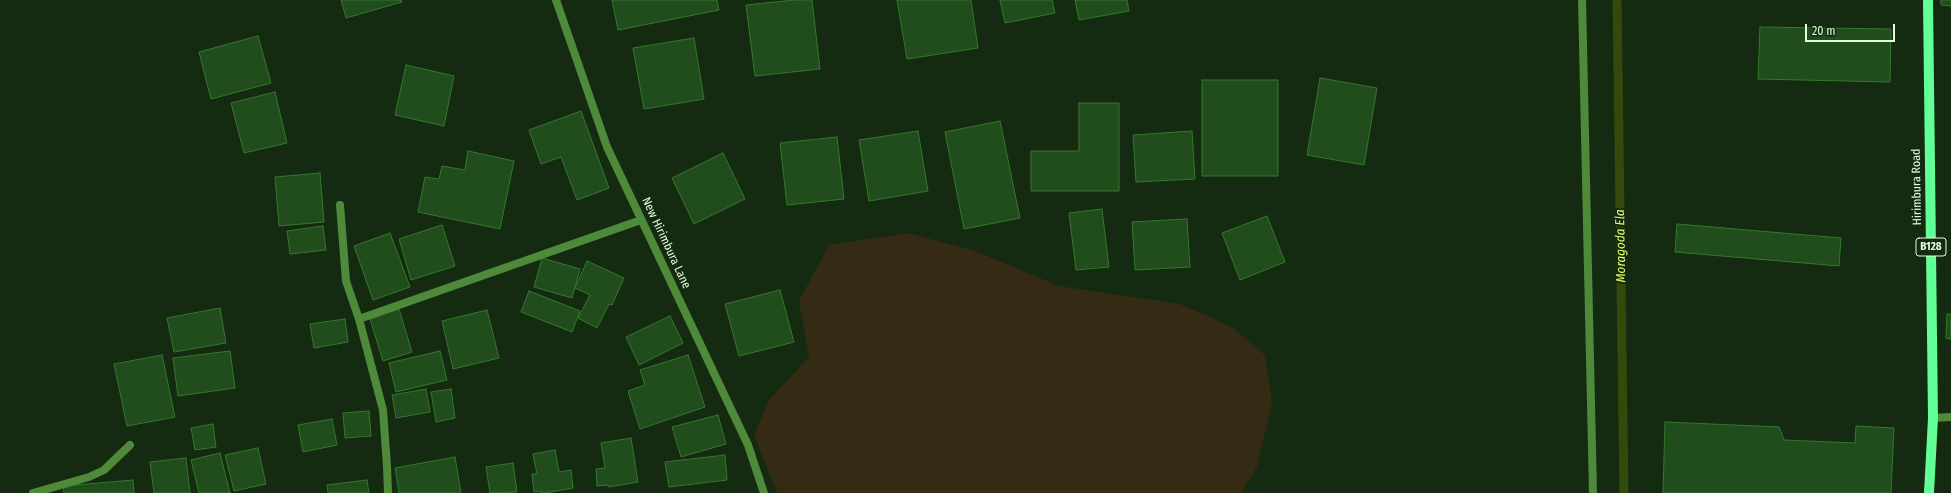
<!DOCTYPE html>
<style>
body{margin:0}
#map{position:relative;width:1951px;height:493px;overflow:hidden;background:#142b11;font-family:"Fira Sans Condensed",sans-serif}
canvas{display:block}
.scale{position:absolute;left:1805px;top:24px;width:90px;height:18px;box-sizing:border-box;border:2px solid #e1ffda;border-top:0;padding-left:5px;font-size:12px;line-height:14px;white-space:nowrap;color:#e1ffda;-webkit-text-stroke:3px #142b11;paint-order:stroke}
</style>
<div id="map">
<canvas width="1951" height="493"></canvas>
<div class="scale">20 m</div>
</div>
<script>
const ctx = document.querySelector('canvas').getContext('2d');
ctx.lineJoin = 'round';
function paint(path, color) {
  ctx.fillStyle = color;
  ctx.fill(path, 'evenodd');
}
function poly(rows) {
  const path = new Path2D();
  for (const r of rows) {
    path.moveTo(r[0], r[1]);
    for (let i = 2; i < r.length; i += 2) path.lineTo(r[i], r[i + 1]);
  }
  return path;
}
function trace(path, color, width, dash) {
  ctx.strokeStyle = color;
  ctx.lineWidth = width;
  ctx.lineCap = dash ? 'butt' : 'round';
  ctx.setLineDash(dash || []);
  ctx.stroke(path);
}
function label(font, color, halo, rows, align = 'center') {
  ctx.font = font + ' "Fira Sans Condensed",sans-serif';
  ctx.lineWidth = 4;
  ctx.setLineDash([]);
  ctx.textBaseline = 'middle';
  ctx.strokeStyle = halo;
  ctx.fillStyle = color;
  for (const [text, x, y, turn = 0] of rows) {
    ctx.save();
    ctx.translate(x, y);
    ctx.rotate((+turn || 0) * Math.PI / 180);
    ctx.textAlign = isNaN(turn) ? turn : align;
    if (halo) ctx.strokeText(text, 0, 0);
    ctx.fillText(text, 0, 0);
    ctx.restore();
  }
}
const green = poly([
 [908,233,975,251,1059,286,1180,304,1232,327,1265,355,1272,403,1257,467,1241,493,777,493,754,435,769,400,809,357,799,301,829,245]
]);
const stream = poly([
 [1617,0,1624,493]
]);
const building = poly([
 [341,0,401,0,402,2,346,18,341,0],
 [612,0,717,0,719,10,618,30,612,0],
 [794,0,812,0,820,69,755,76,746,5,794,0],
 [897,0,971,0,978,48,907,59,897,0],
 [1000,0,1052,0,1055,13,1005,23,1000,0],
 [1075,0,1127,0,1129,11,1079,20,1075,0],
 [1941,0,1951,0,1951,6,1941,5,1941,0],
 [1760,27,1891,29,1890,82,1758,79,1760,27],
 [258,36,271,83,211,99,199,52,258,36],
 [694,38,704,99,644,109,633,48,694,38],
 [406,65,454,76,444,126,395,115,406,65],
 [1320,78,1377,88,1364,165,1307,155,1320,78],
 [1202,80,1278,80,1278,176,1202,176,1202,80],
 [275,92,287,143,244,153,231,103,275,92],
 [1079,103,1119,103,1119,191,1031,191,1031,151,1079,151,1079,103],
 [581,111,609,188,577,200,561,157,541,164,529,130,581,111],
 [1000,121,1020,218,964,229,945,132,1000,121],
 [918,131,928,191,869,201,859,140,918,131],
 [1192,131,1195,179,1136,182,1133,135,1192,131],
 [837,137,844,199,787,205,780,143,837,137],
 [468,151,514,161,500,229,418,212,425,177,439,179,442,166,465,170,468,151],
 [723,153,745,199,694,224,672,178,723,153],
 [320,173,324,222,279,226,275,177,320,173],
 [1102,209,1109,267,1076,270,1069,213,1102,209],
 [1267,216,1285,262,1240,280,1222,233,1267,216],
 [1187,219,1190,267,1135,270,1132,222,1187,219],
 [1677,224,1841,238,1839,266,1675,252,1677,224],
 [442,225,455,266,411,280,399,239,442,225],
 [323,226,326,250,290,254,287,231,323,226],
 [390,233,410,287,373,300,354,246,390,233],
 [542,258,580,269,572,298,534,287,542,258],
 [587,261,624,278,612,305,609,304,597,328,578,318,590,295,575,288,587,261],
 [780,290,794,342,739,356,725,304,780,290],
 [529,291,580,311,572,332,521,312,529,291],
 [220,308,226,343,174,352,167,318,220,308],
 [399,309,412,352,383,361,370,319,399,309],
 [487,310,499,358,453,369,442,321,487,310],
 [1947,314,1951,314,1951,339,1946,338,1947,314],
 [670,316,683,343,639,365,626,337,670,316],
 [345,319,348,342,314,348,310,324,345,319],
 [230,351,235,388,178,396,173,358,230,351],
 [440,351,447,380,396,392,389,363,440,351],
 [162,355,175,417,127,426,114,364,162,355],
 [688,355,705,407,640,429,628,391,645,385,640,370,688,355],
 [426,389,430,412,396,418,392,395,426,389],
 [451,389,455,418,436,422,431,392,451,389],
 [369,411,371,436,345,438,343,413,369,411],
 [718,415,726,444,681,457,672,427,718,415],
 [332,419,337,445,303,452,298,425,332,419],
 [1665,422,1779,427,1784,440,1855,443,1856,426,1894,428,1891,493,1663,493,1665,422],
 [213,424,216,447,195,450,191,428,213,424],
 [631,438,638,482,609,487,608,485,597,486,596,469,605,468,601,443,631,438],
 [258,448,266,484,234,491,225,455,258,448],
 [555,450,559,472,571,470,573,488,545,493,541,493,541,491,534,492,532,474,537,474,533,454,555,450],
 [220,453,230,493,199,493,191,460,220,453],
 [725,455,727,480,669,487,665,462,725,455],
 [455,457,461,493,399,493,395,468,455,457],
 [186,458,190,493,154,493,150,462,186,458],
 [513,463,517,492,490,493,486,467,513,463],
 [133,480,134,493,64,493,63,486,133,480],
 [367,480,369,493,328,493,327,485,367,480]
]);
const lane = poly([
 [1933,418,1951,417]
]);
const street = poly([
 [556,0,607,147,748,445,764,493],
 [1582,0,1593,493],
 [340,205,346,281,359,319,383,410,387,466,388,493],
 [359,319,641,220],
 [33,493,89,477,104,470,130,445]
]);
const primary = poly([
 [1928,0,1933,418,1929,493]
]);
const shields = [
 [1931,247,30]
];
const shieldNames = [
 ["B128",1931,247]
];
const streetNames = [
 ["Hirimbura Road",1917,187,-91],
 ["New Hirimbura Lane",666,243,65]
];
const waterNames = [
 ["Moragoda Ela",1621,246,-91]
];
paint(green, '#352a13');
trace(stream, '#344a0a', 9);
paint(building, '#214c1c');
trace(building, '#35782e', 1);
trace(lane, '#4f8a3b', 8);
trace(street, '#4f8a3b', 8);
trace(primary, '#61ff96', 10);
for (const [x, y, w] of shields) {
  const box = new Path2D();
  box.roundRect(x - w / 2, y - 9, w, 18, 3);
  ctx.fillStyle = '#142b11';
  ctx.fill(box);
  trace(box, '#e1ffda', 1);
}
label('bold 11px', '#e1ffda', null, shieldNames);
label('12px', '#e1ffda', '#142b11', streetNames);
label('italic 13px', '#e5ff68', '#142b11', waterNames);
</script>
